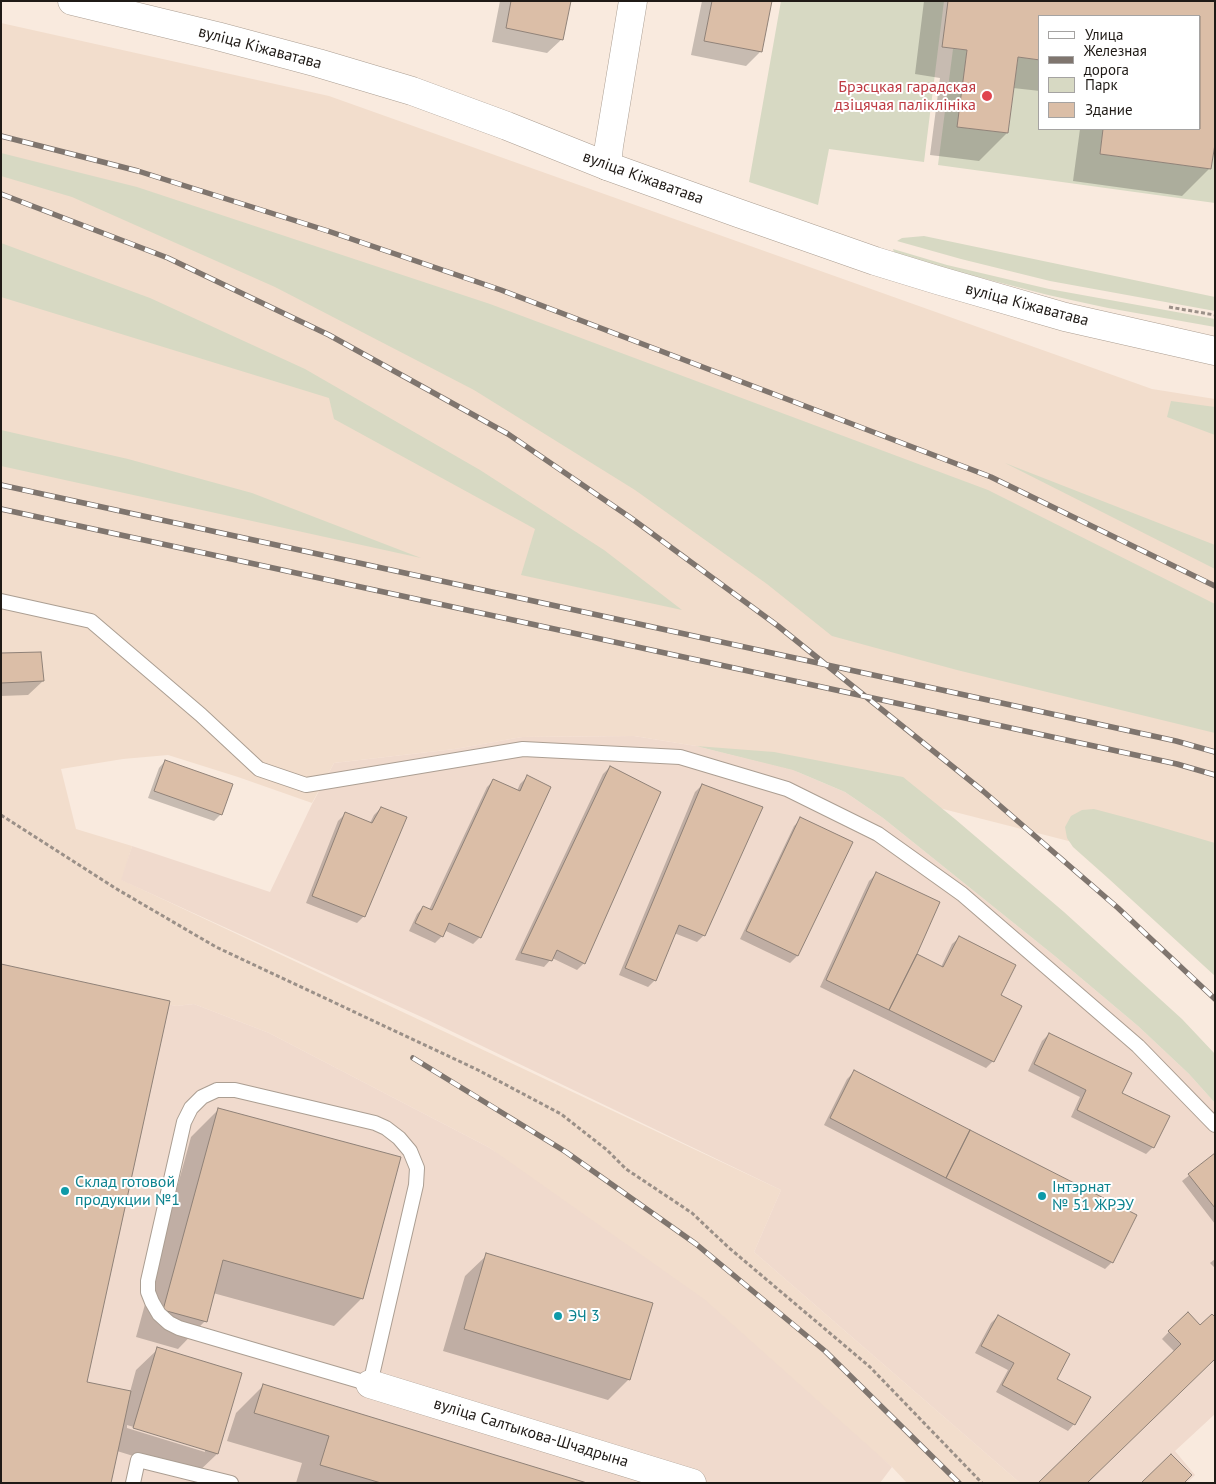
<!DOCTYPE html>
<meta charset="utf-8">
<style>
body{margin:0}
#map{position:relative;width:1216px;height:1484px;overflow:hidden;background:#f9eade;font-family:"PT Sans",sans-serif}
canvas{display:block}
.frame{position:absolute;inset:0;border:2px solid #1f1a16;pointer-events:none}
.legend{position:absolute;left:1038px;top:15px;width:162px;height:115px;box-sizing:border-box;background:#fff;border:1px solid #a5a3a2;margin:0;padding:6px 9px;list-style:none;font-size:15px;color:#1f1a16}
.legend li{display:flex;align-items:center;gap:10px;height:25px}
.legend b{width:25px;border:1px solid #a5a3a2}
</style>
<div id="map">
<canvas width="1216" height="1484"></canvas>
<div class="frame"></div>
<ul class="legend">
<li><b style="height:6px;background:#fff"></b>Улица</li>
<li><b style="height:6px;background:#7f756e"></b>Железная дорога</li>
<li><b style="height:14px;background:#d7d9c3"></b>Парк</li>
<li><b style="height:14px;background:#dbbea7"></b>Здание</li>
</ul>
</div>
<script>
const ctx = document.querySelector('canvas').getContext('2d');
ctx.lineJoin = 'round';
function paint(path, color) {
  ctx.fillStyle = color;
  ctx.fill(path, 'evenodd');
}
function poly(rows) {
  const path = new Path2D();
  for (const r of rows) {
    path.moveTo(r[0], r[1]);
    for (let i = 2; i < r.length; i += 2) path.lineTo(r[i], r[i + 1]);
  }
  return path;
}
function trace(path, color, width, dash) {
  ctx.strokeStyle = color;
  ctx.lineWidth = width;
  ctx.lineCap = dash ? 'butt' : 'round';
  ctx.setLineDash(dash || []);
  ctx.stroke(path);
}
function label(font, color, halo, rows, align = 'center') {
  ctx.font = font + ' "PT Sans",sans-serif';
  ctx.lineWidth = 4;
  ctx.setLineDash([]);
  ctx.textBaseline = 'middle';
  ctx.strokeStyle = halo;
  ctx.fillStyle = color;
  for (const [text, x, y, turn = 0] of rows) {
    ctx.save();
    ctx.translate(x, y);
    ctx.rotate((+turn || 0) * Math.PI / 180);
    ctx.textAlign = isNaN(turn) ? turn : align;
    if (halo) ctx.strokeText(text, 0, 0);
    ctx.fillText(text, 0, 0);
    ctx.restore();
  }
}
const built = poly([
 [1,23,329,96,1152,389,1215,399,1215,888,1147,861,696,746,634,736,522,737,455,749,334,763,312,803,238,777,168,755,123,759,61,769,76,829,132,846,122,880,781,1190,754,1252,1020,1483,907,1483,892,1467,490,1148,269,1033,194,1004,176,1006,1,967]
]);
const industrial = poly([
 [634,736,696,746,793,770,845,792,883,818,1056,957,1138,1026,1189,1074,1215,1103,1215,1414,1175,1451,1195,1475,1187,1483,1020,1483,754,1252,781,1190,426,1019,121,880,132,846,270,892,312,804,334,763,455,749,522,737],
 [1,967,176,1006,194,1004,269,1033,490,1148,704,1299,892,1467,880,1483,1,1483]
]);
const green = poly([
 [781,1,944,1,924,162,829,149,818,205,749,182],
 [953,49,967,50,958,127,1008,133,1018,57,1040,60,1040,129,1103,129,1100,154,1211,169,1215,144,1215,203,938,165],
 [1,153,137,187,490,304,988,490,1215,604,1215,733,957,670,832,636,767,584,635,490,474,390,275,287,72,197,1,176],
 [924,236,1215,297,1215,311,1050,281,961,259,897,241,902,238],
 [1,243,150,298,305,369,480,470,604,550,682,610,521,575,535,529,334,419,329,398,1,297],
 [893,249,947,265,1049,289,1215,319,1215,327,1108,308,1048,295,947,269,899,254,894,252],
 [1171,401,1215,407,1215,435,1167,417],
 [1,430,128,459,252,493,421,558,1,466],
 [1005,463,1215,545,1215,569],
 [696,746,774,752,903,777,955,819,1064,912,1182,1019,1215,1054,1215,1103,1189,1074,1138,1026,1056,957,883,818,845,792,793,770],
 [1094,809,1143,822,1215,843,1215,976,1109,879,1073,847,1067,838,1065,827,1071,816,1082,810]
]);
const shadow = poly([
 [500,1,570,1,562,39,547,53,492,42],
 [702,1,771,1,760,52,746,66,691,55],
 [924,1,1215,1,1210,168,1182,196,1073,181,1080,129,1200,129,1200,16,1040,16,1040,91,1013,88,1007,133,979,161,930,155,940,78,915,74],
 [1,655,43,681,28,695,1,696],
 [165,761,221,814,214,821,148,798,159,768],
 [610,767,584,963,577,970,552,958,544,967,515,960,603,774],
 [527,777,480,937,473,944,444,930,442,936,435,943,409,931,417,914,423,907,429,910,487,787,494,780,517,791,520,784],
 [702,785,704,935,697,942,674,933,655,980,648,987,619,975,695,792],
 [381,808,364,916,357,923,306,903,338,821,345,814,370,823,374,815],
 [801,819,851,843,797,956,790,963,740,939,794,826],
 [876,874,915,955,941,967,952,944,959,938,1000,996,993,1061,986,1068,820,987,869,881],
 [1049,1034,1120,1093,1153,1147,1146,1154,1071,1117,1080,1097,1028,1071,1042,1041],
 [854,1072,1112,1262,1105,1269,824,1125,847,1079],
 [219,1109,362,1298,334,1326,213,1293,205,1321,178,1349,136,1337,191,1137],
 [1215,1155,1215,1224,1182,1181],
 [487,1255,629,1379,608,1400,443,1351,465,1276],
 [1215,1259,1215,1268,1210,1263],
 [1187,1313,1200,1327,1175,1352,1162,1339],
 [998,1316,1055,1380,1074,1424,1068,1431,996,1392,1008,1370,975,1353,991,1323],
 [158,1349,217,1454,195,1475,117,1451,85,1383,130,1392,136,1370],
 [127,1425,205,1449,205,1452,127,1428],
 [263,1386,583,1483,296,1483,302,1463,227,1441,236,1413]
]);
const building = poly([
 [511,1,571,1,563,40,506,28,511,1],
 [712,1,772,1,762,52,704,41,712,1],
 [948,1,1215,1,1215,144,1211,169,1100,154,1103,129,1200,129,1200,16,1040,16,1040,60,1018,57,1008,133,957,127,967,50,942,47,948,1],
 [41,652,44,681,1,683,1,653,41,652],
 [165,760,233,784,222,815,154,791,165,760],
 [610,766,661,792,585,964,557,950,552,961,521,953,610,766],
 [527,775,551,787,481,938,449,923,443,937,415,923,423,906,432,910,493,779,520,791,527,775],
 [702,784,763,807,705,936,679,925,656,981,625,968,702,784],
 [381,807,407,817,365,917,312,896,345,812,372,823,381,807],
 [800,817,853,842,798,956,746,931,800,817],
 [876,872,940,902,917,954,889,1010,826,980,876,872],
 [959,936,1016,965,1001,995,1022,1006,994,1062,889,1010,917,954,943,967,959,936],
 [1,964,170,1001,87,1382,131,1391,111,1483,1,1483,1,964],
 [1049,1033,1132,1073,1122,1093,1170,1116,1154,1148,1077,1110,1086,1090,1034,1064,1049,1033],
 [854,1070,970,1130,946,1178,830,1118,854,1070],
 [218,1108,401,1157,363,1299,223,1260,207,1322,163,1310,218,1108],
 [970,1130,1137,1215,1113,1263,946,1178,970,1130],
 [1215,1153,1215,1208,1188,1174,1215,1153],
 [486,1253,653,1303,630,1380,464,1329,486,1253],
 [1188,1312,1200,1325,1212,1314,1215,1317,1215,1359,1087,1483,1038,1483,1181,1344,1168,1331,1188,1312],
 [998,1315,1070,1354,1057,1379,1091,1397,1075,1425,1002,1385,1014,1363,981,1346,998,1315],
 [157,1347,242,1373,218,1454,133,1428,157,1347],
 [263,1384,587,1483,381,1483,320,1465,329,1436,254,1413,263,1384],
 [1171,1454,1192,1475,1184,1483,1141,1483,1171,1454]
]);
const path = poly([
 [1169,307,1215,315],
 [1,815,115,888,216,947,478,1070,561,1114,607,1150,626,1169,692,1213,728,1247,870,1367,982,1483]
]);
const service = poly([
 [1,601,91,621,201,715,259,769,306,785,523,749,680,757,787,789,878,834,962,894,1138,1046,1215,1125],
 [217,1090,235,1090,375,1123,386,1128,399,1138,410,1151,417,1168,416,1185,370,1384,179,1328,169,1323,159,1314,152,1302,148,1292,148,1281,184,1122,191,1108,202,1097,217,1090],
 [133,1483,138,1460,231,1483]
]);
const minor = poly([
 [607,166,609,146,633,1],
 [370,1384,692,1483]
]);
const secondary = poly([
 [72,1,217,36,318,63,412,91,507,126,607,166,738,213,875,261,937,280,1065,317,1215,351]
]);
const rail = poly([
 [1,136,138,171,328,231,501,290,991,477,1215,586],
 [1,194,168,258,329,335,508,434,631,518,778,626,983,791,1118,908,1215,999],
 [1,485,1176,741,1215,752],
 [1,509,1177,764,1215,775],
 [413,1058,566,1152,696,1244,825,1351,959,1483]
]);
const markers = [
 [987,96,6,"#e0444e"],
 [65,1191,5,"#0f9aa8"],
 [1042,1196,5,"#0f9aa8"],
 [558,1316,5,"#0f9aa8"]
];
const streetNames = [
 ["вуліца Кіжаватава",260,48,15],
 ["вуліца Кіжаватава",643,178,20],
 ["вуліца Кіжаватава",1027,305,15],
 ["вуліца Салтыкова-Шчадрына",531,1433,17]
];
const healthNames = [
 ["Брэсцкая гарадская",976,87],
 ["дзіцячая паліклініка",976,105]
];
const cultureNames = [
 ["Склад готовой",75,1182],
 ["продукции №1",75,1200],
 ["Інтэрнат",1052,1187],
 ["№ 51 ЖРЭУ",1052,1205],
 ["ЭЧ 3",568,1316]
];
paint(built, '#f2ddcc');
paint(industrial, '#f0dacd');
paint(green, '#d7d9c3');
paint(shadow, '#0003');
paint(building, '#dbbea7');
trace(building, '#908278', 1);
trace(service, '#ab9e92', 16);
trace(minor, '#ab9e92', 29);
trace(secondary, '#ab9e92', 29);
trace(path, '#9b9088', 3, [4, 2.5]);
trace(service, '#fff', 14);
trace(minor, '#fff', 28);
trace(secondary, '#fff', 28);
trace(rail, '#7f756e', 5.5);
trace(rail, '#fff', 4, [11]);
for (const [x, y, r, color] of markers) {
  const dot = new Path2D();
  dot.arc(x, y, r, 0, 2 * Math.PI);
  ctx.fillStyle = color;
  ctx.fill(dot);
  trace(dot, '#fff', 2);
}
label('16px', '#1f1a16', '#fff', streetNames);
label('16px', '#be3a42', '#fff', healthNames, 'right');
label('16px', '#0d838f', '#fff', cultureNames, 'left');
</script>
